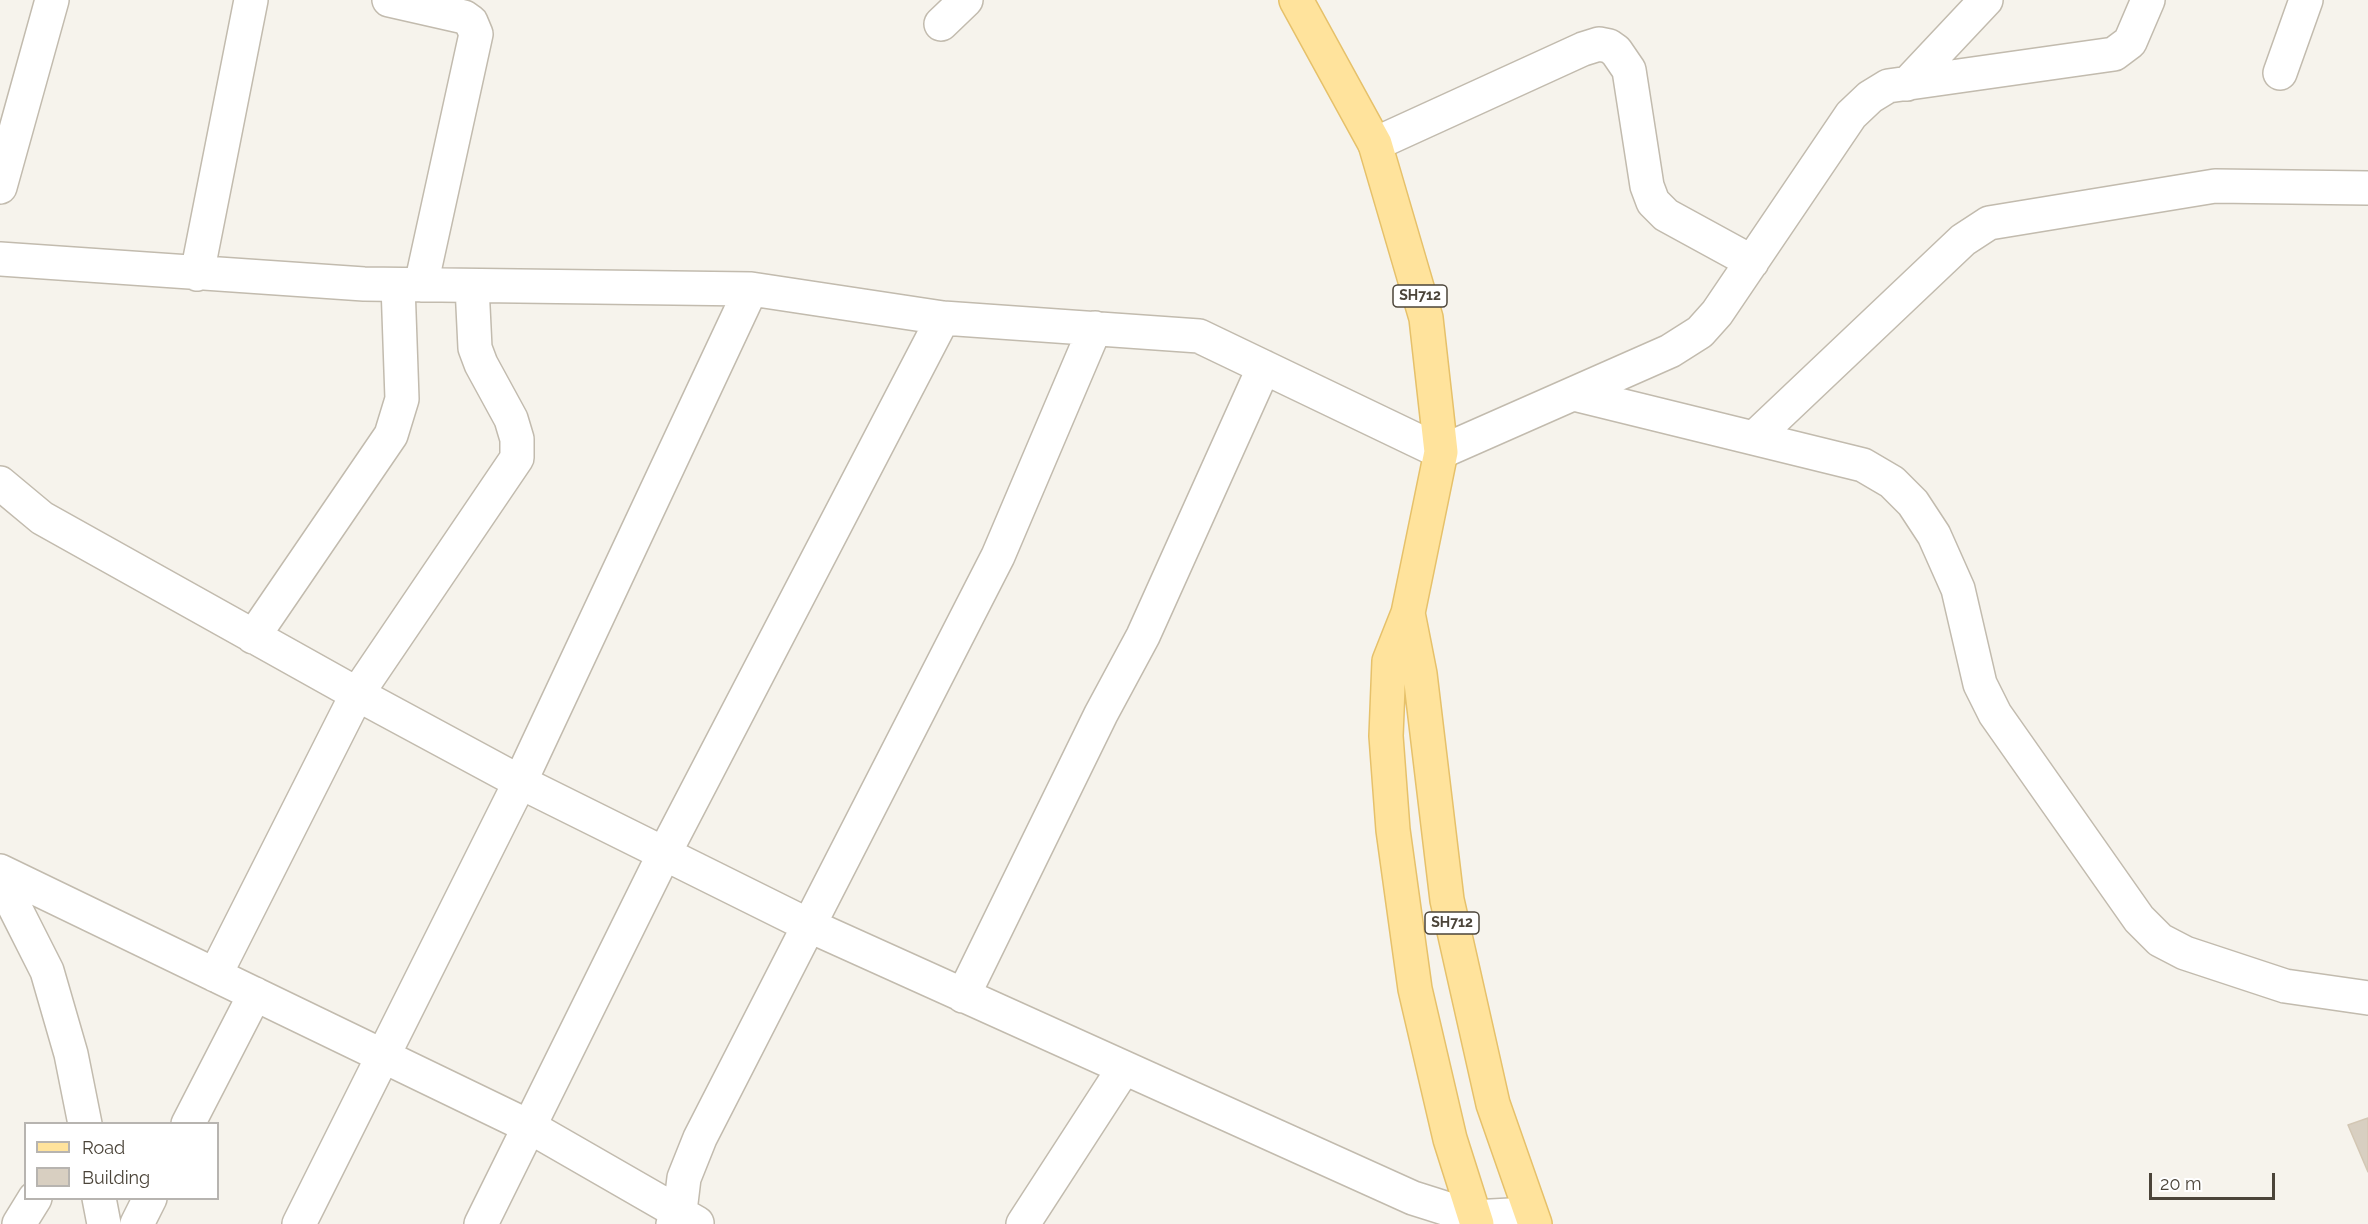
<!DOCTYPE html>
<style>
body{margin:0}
#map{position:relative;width:2368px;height:1224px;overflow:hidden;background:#f6f3ec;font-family:Raleway,sans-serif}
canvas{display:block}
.legend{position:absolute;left:24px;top:1122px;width:195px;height:78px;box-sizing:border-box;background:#fff;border:2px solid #b7b4b0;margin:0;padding:8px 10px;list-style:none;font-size:18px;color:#4b4439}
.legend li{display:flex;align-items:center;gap:12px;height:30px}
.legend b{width:30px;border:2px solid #b7b4b0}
.scale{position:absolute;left:2149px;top:1173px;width:126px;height:27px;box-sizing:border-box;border:3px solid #4b4439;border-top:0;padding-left:8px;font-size:18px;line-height:21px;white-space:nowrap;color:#4b4439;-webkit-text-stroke:4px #fff;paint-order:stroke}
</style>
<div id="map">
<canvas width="2368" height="1224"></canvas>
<ul class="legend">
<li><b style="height:8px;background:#ffe39c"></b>Road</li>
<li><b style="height:16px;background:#d8cfc1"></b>Building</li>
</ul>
<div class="scale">20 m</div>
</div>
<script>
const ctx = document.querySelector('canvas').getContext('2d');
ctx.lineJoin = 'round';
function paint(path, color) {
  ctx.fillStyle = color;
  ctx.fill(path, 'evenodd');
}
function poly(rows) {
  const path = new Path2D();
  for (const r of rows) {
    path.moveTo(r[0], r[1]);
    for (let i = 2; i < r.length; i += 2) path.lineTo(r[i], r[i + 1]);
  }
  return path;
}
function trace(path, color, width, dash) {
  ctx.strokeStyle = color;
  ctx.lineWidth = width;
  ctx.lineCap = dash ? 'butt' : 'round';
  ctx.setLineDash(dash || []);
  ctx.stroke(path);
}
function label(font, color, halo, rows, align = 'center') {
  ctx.font = font + ' Raleway,sans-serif';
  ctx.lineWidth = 4.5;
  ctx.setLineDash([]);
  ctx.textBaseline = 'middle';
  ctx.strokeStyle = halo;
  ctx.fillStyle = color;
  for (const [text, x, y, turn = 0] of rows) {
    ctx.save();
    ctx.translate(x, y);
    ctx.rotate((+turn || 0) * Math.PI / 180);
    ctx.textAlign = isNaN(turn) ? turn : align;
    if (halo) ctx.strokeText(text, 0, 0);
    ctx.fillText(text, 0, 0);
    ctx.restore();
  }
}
const building = poly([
 [2368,1118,2368,1172,2348,1125,2368,1118]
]);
const minor = poly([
 [389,0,464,17,471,22,476,34,421,285],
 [941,24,966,0],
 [2280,73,2306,0],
 [1907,84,1986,0],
 [1375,144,1583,49,1599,44,1609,46,1616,51,1629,70,1647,186,1653,202,1666,215,1752,262],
 [0,187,52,0],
 [0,259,364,284,751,289,943,318,1199,336,1441,452,1670,351,1700,332,1717,313,1851,115,1870,97,1888,86,2114,54,2130,42,2148,0],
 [197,274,251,0],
 [1574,394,1863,465,1892,482,1913,503,1934,535,1958,589,1980,684,1995,714,2139,919,2160,940,2185,953,2285,986,2368,998],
 [1754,438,1963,240,1989,223,2215,186,2368,188],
 [0,483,42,518,357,694,520,782,808,925,1413,1198,1473,1217,1529,1214],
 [253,637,391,435,402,399,398,285],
 [0,871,530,1127,697,1223],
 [0,878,47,971,71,1054,85,1124],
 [215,975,357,694,517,458,517,439,511,419,481,364,475,348,472,286],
 [963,996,1101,714,1143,636,1264,367],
 [188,1124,255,994],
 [99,1198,104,1224],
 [19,1224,35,1198],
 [137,1224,150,1198],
 [299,1224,520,782,751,289],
 [481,1224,665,852,943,318],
 [673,1224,680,1211,684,1178,700,1138,998,556,1095,328],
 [1023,1224,1124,1068]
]);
const major = poly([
 [1296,0,1375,144,1426,318,1441,452,1408,613,1389,661,1386,736,1393,830,1415,989,1450,1139,1477,1224],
 [1408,613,1420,674,1447,900,1493,1104,1535,1224]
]);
const shields = [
 [1420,296,54],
 [1452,923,54]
];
const shieldNames = [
 ["SH712",1420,296],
 ["SH712",1452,923]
];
paint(building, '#d8cfc1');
trace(building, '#d3c7b4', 1.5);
trace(minor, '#c2bbae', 36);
trace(major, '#e6c16a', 36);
trace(minor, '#fff', 33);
trace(major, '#ffe39c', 33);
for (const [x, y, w] of shields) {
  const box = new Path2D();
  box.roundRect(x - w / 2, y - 11, w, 22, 4.5);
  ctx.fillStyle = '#fff';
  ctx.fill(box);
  trace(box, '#4b4439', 1.5);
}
label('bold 14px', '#4b4439', null, shieldNames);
</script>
